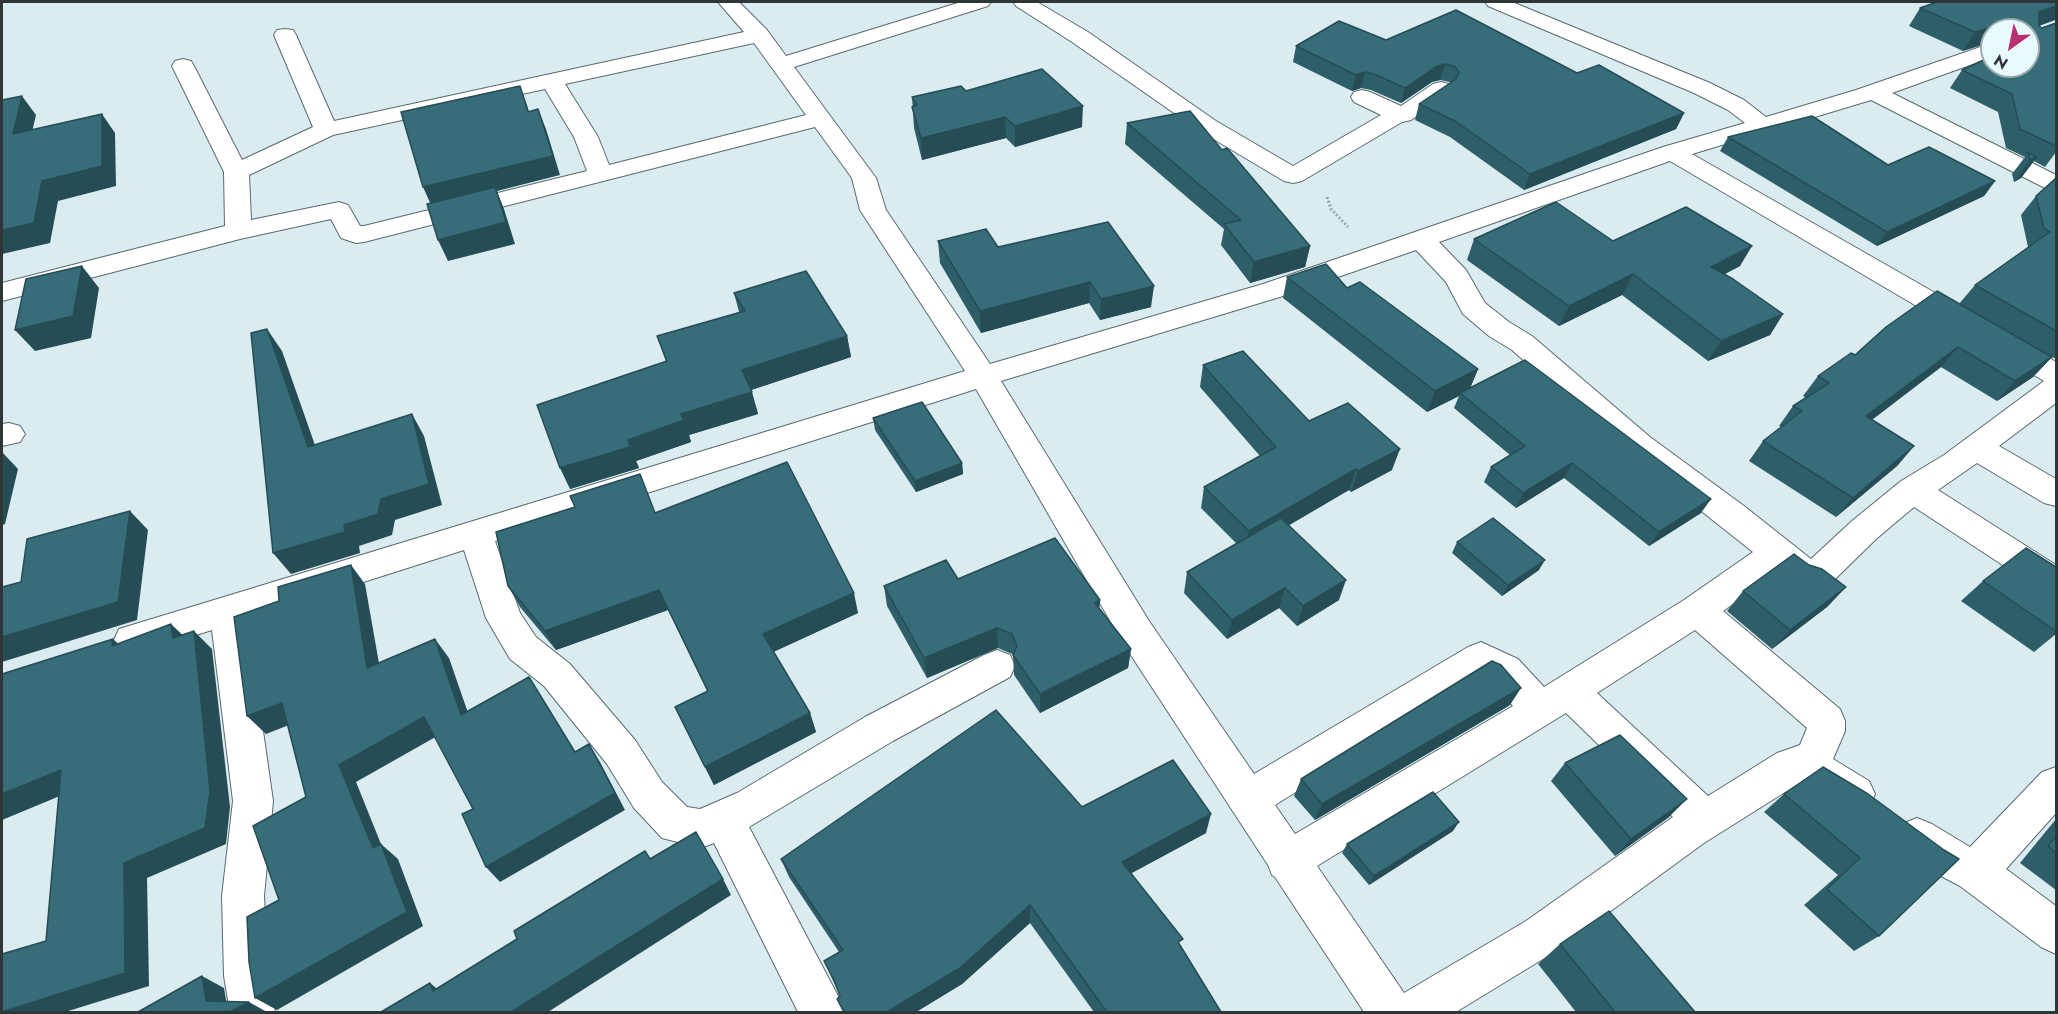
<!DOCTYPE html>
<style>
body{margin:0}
#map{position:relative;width:2058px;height:1014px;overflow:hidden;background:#daecf0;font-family:Jost,sans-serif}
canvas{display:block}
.frame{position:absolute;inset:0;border:3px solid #2f3638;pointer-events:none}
.north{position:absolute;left:1980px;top:18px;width:60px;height:60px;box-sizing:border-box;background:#e7f9fd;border:2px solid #9dabae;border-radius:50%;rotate:213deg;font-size:16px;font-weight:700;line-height:24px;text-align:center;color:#2f3638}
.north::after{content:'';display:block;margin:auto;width:21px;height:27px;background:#b73070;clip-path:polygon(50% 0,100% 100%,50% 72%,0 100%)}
</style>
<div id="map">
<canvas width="2058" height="1014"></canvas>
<div class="frame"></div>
<div class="north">N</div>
</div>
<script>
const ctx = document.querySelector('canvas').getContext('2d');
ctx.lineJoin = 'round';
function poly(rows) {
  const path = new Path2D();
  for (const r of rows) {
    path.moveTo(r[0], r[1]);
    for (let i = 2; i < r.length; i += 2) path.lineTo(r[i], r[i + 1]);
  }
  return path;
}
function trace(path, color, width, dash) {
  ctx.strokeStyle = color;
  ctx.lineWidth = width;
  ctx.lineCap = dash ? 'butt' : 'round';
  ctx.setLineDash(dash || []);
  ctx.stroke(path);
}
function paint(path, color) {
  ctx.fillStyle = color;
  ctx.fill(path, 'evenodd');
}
const path = poly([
 [1327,197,1331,209,1348,227]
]);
const minor = poly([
 [718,2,739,2,767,30,786,56,961,2,991,2,988,6,794,67,876,178,886,210,990,364,1263,284,1663,147,1745,123,1728,110,1694,93,1488,6,1485,2,1512,2,1710,83,1744,100,1766,117,1856,90,1992,43,1992,57,1892,93,2056,175,2056,191,2047,189,1871,100,1692,154,2056,362,2056,403,1999,446,2056,479,2056,506,2044,503,1977,463,1938,490,2056,565,2056,596,2044,592,1914,507,1876,539,1830,584,1812,590,1793,584,1777,572,1723,611,1840,709,1845,721,1845,731,1833,759,1869,781,1875,794,1869,807,1855,813,1841,807,1801,782,1704,843,1556,951,1456,1012,1364,1012,1275,877,1272,875,1268,865,1123,643,976,389,495,541,520,613,536,637,570,664,635,740,662,782,687,807,700,809,737,793,865,717,984,655,997,650,1010,655,1015,666,1010,677,893,741,749,827,838,996,844,1012,798,1012,714,843,701,848,662,838,634,808,607,764,544,686,510,659,486,618,464,550,247,619,273,801,264,896,268,976,275,1012,230,1012,224,976,222,896,233,801,212,630,132,655,119,651,114,640,119,629,965,371,860,210,852,178,815,127,364,242,356,243,341,238,331,219,240,239,2,301,2,283,225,226,224,172,172,66,175,61,183,59,191,61,194,66,242,160,313,127,274,35,277,30,285,29,293,30,296,35,334,121,744,32,718,2],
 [754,43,806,115,609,165,598,137,565,84,754,43],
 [545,89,574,137,587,171,364,226,360,226,348,205,339,202,251,220,249,175,333,135,545,89],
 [1670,161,2044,381,1944,455,1901,481,1852,521,1811,559,1744,506,1650,437,1532,336,1509,322,1485,303,1466,270,1439,242,1670,161],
 [1416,250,1446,282,1463,314,1489,336,1512,350,1628,453,1753,552,1684,600,1544,687,1518,659,1481,642,1468,647,1254,774,1149,621,1001,381,1283,296,1416,250],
 [1695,630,1807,728,1800,745,1777,753,1708,796,1597,693,1695,630],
 [1482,676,1492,681,1513,706,1295,834,1275,805,1482,676],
 [1566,713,1673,817,1526,921,1404,993,1317,866,1566,713],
 [1013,2,1037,2,1088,32,1216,121,1293,166,1381,115,1354,102,1351,97,1354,92,1362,90,1370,92,1401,106,1433,84,1441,82,1449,84,1452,89,1449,94,1411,120,1402,122,1302,181,1293,183,1284,181,1200,131,1072,42,1016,6,1013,2],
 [9,423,20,426,25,434,20,442,2,446,2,424,9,423],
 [2056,767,2056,813,2006,869,2056,906,2056,954,2041,947,1960,886,1920,865,1902,852,1896,838,1902,824,1917,818,1932,824,1970,847,2042,772,2056,767]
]);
const wall = poly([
 [2056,2,2056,21,2055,20,2039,26,2042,28,2056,23,2056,152,2045,167,2034,161,2021,178,2014,182,2012,174,2025,157,2006,148,1998,112,1950,88,1962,70,1990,57,1992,54,1992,66,2028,30,1992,30,1963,51,1909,26,1920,8],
 [1386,40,1577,73,1684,113,1676,129,1524,190,1450,137,1415,120,1419,104,1450,83,1450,82,1440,80,1432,82,1401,103,1371,90,1361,88,1352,91,1293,62,1296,46],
 [966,91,1082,127,1015,147,1006,138,922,160,914,128,912,97],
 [1127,123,1222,150,1310,246,1305,267,1250,283,1221,245,1224,229,1125,144],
 [1728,137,1888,165,1995,181,1984,196,1877,246,1720,151],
 [2056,178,2056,359,1959,304,1975,285,2028,247,2021,215,2036,196],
 [1108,222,1151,307,1100,320,1089,303,981,333,940,263,938,241,998,247],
 [1474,239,1613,241,1740,266,1725,274,1783,314,1770,335,1708,361,1622,295,1559,326,1467,260],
 [1287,277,1347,288,1478,369,1470,388,1701,513,1649,546,1564,478,1516,508,1484,482,1491,467,1510,455,1454,408,1459,396,1427,412,1283,298],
 [734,293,847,336,851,357,751,390,758,414,689,435,691,442,636,461,639,468,570,489,666,362,657,336,739,312],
 [1886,327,2052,357,2033,377,1997,401,1941,367,1872,420,1914,446,1897,466,1836,517,1749,461,1763,441,1781,427,1779,426,1793,406,1806,398,1803,396,1818,376,1855,355],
 [1203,365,1309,421,1392,470,1351,492,1349,490,1289,525,1339,600,1297,626,1279,608,1227,639,1184,593,1187,572,1237,544,1201,508,1204,487,1260,456,1200,387],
 [873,418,962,463,963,474,916,492,875,430],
 [575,507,655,512,858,613,773,652,810,713,816,732,714,785,675,707,707,691,668,610,556,650,520,607,508,586],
 [1457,542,1539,570,1502,596,1452,553],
 [1809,565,1846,587,1827,607,1772,649,1727,611,1743,591],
 [2056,567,2056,634,2034,652,1961,601,1983,581],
 [958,579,1100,600,1099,608,1131,649,1128,668,1040,713,1014,675,1013,656,1012,654,998,648,927,678,887,606,884,586],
 [1510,705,1315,820,1294,796,1301,779],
 [1565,763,1669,817,1615,856,1551,781],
 [1784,794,1868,794,1879,936,1854,951,1804,905,1838,875,1764,812],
 [1082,807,1206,833,1131,873,1181,946,1221,1012,1094,1012,1030,923,962,984,916,1012,843,1012,837,999,840,996,824,961,839,952,789,877,781,859],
 [2056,819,2056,890,2020,863],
 [1453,831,1369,885,1342,853,1347,844],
 [1560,944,1695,1012,1576,1012,1538,964]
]);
const shadedWall = poly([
 [2056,6,2056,18,2055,20,2026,30,2039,12],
 [2006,23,2001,30,1992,30,1992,42,1963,51,1975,32],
 [1445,64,1440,80,1432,82,1401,103,1405,88,1437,66],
 [1365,72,1361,88,1352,91,1356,75],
 [520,86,527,105,535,132,528,112],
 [22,96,36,115,27,153,13,134],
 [1083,106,1082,127,1015,147,1015,126],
 [538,109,546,129,560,175,497,191,504,209,515,244,448,261,438,240,432,207,423,187],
 [1684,113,1676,129,1524,190,1530,174],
 [102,114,115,133,116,186,58,201,50,243,2,254,2,230,42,181],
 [1005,117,1006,138,922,160,921,138],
 [2037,157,2021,178,2014,182,2030,160],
 [1995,181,1984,196,1877,246,1887,232],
 [1310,246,1305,267,1250,283,1254,262],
 [1752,246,1740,266,1699,287,1711,267],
 [82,266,99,288,91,338,35,351,15,330],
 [1633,274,1622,295,1559,326,1569,306],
 [1090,282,1089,303,981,333,980,311],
 [1154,286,1151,307,1100,320,1101,299],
 [1783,314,1770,335,1708,361,1721,341],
 [267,329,282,351,323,468,308,447],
 [847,336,851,357,748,391,742,370],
 [1958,347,1941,367,1850,436,1866,416],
 [2052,357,2033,377,1997,401,2015,381],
 [1478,369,1469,391,1460,393,1459,396,1427,412,1435,391],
 [752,392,758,414,689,435,691,442,636,461,639,468,570,489,560,468,628,440,681,414],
 [412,414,424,436,442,505,395,520,392,535,359,546,360,553,291,574,273,553,344,525,381,499],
 [1914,446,1897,466,1836,517,1853,498],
 [1400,449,1392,470,1351,492,1358,471],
 [2,452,18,469,5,524,2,525],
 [962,463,963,474,916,492,915,481],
 [1572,463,1564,478,1516,508,1523,493],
 [1356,469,1349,490,1245,551,1249,531],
 [1711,499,1701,513,1649,546,1659,532],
 [130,511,148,530,137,620,2,662,2,637],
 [1545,560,1539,570,1502,596,1508,585],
 [351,565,365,584,383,686,367,668],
 [1346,580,1339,600,1297,626,1303,606],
 [1846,587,1827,607,1772,649,1790,630],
 [1285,588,1279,608,1227,639,1232,620],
 [659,590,668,610,556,650,545,631],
 [854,593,858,613,769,654,763,634],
 [1100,600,1098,620,1095,603],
 [171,624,190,642,173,638],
 [997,628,998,648,927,678,924,658],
 [194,631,212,649,230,807,226,844,147,878,149,986,65,1012,2,1012,124,863],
 [113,639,133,657,112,646],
 [435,639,449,658,475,733,461,715],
 [1131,649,1128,668,1040,713,1040,694],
 [1521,688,1510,705,1315,820,1322,804],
 [282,703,299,721,266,734,247,716],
 [810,713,816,732,714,785,705,767],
 [424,717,439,735,356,782,381,844,398,859,423,926,277,1010,255,998,373,848,339,765],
 [589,744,600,762,625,810,500,882,486,867],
 [61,770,84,786,2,820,2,794],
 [1687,799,1669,817,1615,856,1631,839],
 [1211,814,1206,833,1119,880,1122,862],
 [1459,822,1453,831,1369,885,1374,876],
 [723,879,731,895,548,1012,511,1012],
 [1030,905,1030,923,962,984,916,1012,887,1012],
 [202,976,224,988,228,1012,206,1001],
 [430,983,447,997,433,991],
 [249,1002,267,1012,230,1012]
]);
const building = poly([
 [1937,2,2056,2,2056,6,2039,12,2039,26,2042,28,2056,23,2056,146,2020,129,2012,94,1962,70,1992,56,1992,66,2028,66,2028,30,2006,30,2006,23,1975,32,1920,8,1937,2],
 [1456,10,1577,73,1599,65,1684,113,1530,174,1455,121,1419,104,1456,79,1459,72,1454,66,1445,64,1437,66,1405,88,1374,74,1365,72,1356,75,1296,46,1339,21,1386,40,1456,10],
 [1042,69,1083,106,1015,126,1005,117,921,138,912,107,917,105,912,97,961,86,966,91,1042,69],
 [520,86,528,112,538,109,553,156,423,187,401,112,520,86],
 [22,96,13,134,102,114,102,166,42,181,34,223,2,230,2,100,22,96],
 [1190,111,1222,150,1227,148,1310,246,1254,262,1224,224,1241,220,1127,123,1190,111],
 [1812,116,1888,165,1929,147,1995,181,1887,232,1728,137,1812,116],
 [2028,153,2037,157,2030,160,2028,153],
 [2056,178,2056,331,1975,285,2050,232,2044,228,2036,196,2056,178],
 [495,187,506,222,438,240,427,204,495,187],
 [1556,202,1613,241,1686,207,1752,246,1711,267,1733,279,1783,314,1721,341,1633,274,1569,306,1474,239,1556,202],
 [1108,222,1154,286,1101,299,1090,282,980,311,938,241,986,229,998,247,1108,222],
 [1326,264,1347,288,1360,282,1478,369,1435,391,1287,277,1326,264],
 [82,266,73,316,15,330,26,279,82,266],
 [806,271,847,336,742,370,752,392,681,414,684,420,628,440,630,447,560,468,537,405,667,361,657,336,745,311,734,293,806,271],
 [1937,291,2052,357,2015,381,1958,347,1866,416,1914,446,1853,498,1763,441,1802,411,1793,406,1829,383,1818,376,1851,353,1855,355,1886,327,1937,291],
 [267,329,308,447,412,414,429,484,381,499,378,514,344,525,345,532,273,553,251,333,267,329],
 [1243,351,1309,421,1348,403,1400,449,1358,471,1356,469,1249,531,1204,487,1276,447,1203,365,1243,351],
 [1525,360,1711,499,1659,532,1572,463,1523,493,1491,467,1525,446,1460,393,1525,360],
 [922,402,962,463,915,481,873,418,922,402],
 [787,462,854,593,763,634,810,713,705,767,675,707,708,691,659,590,545,631,508,586,496,532,575,507,570,496,640,474,655,513,787,462],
 [130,511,118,602,2,637,2,587,21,582,27,539,130,511],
 [1281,518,1346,580,1303,606,1285,588,1232,620,1187,572,1281,518],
 [1493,518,1545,560,1508,585,1457,542,1493,518],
 [1055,538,1100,600,1095,603,1131,649,1040,694,1013,655,1017,646,1012,634,997,628,924,658,884,586,946,560,958,579,1055,538],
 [2026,548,2056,567,2056,631,1983,581,2026,548],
 [1794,554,1809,565,1822,569,1846,587,1790,630,1743,591,1794,554],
 [351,565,367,668,435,639,461,715,529,677,575,752,589,744,615,793,486,867,462,814,473,809,424,717,339,765,373,848,381,844,407,912,255,998,249,962,247,917,279,900,253,826,306,797,282,703,247,716,234,617,279,601,278,587,351,565],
 [171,624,173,638,194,631,210,791,205,828,124,863,125,973,2,1012,2,954,46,941,61,770,2,794,2,674,113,639,112,646,171,624],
 [1492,661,1501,665,1521,688,1322,804,1301,779,1492,661],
 [996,710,1082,807,1173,760,1211,814,1122,862,1183,939,1178,942,1221,1012,1107,1012,1030,905,960,968,887,1012,844,1012,837,999,840,996,834,980,824,961,843,950,781,859,996,710],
 [1620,735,1687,799,1631,839,1565,763,1620,735],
 [1823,767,1868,794,1944,850,1959,859,1879,936,1827,889,1860,858,1784,794,1823,767],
 [1433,792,1459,822,1374,876,1347,844,1433,792],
 [696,832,723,879,511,1012,381,1012,430,983,433,991,517,939,514,931,645,851,650,859,696,832],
 [2056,836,2056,853,2048,846,2056,836],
 [1609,911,1695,1012,1615,1012,1560,944,1609,911],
 [202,976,206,1001,249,1002,230,1012,138,1012,202,976]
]);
trace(minor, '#5a6a6d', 2);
trace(path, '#99a7aa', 3, [2, 2]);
paint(minor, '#fff');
paint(wall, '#2e5e68');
paint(shadedWall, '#264c55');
paint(building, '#366d79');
trace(building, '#264c55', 1.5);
</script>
